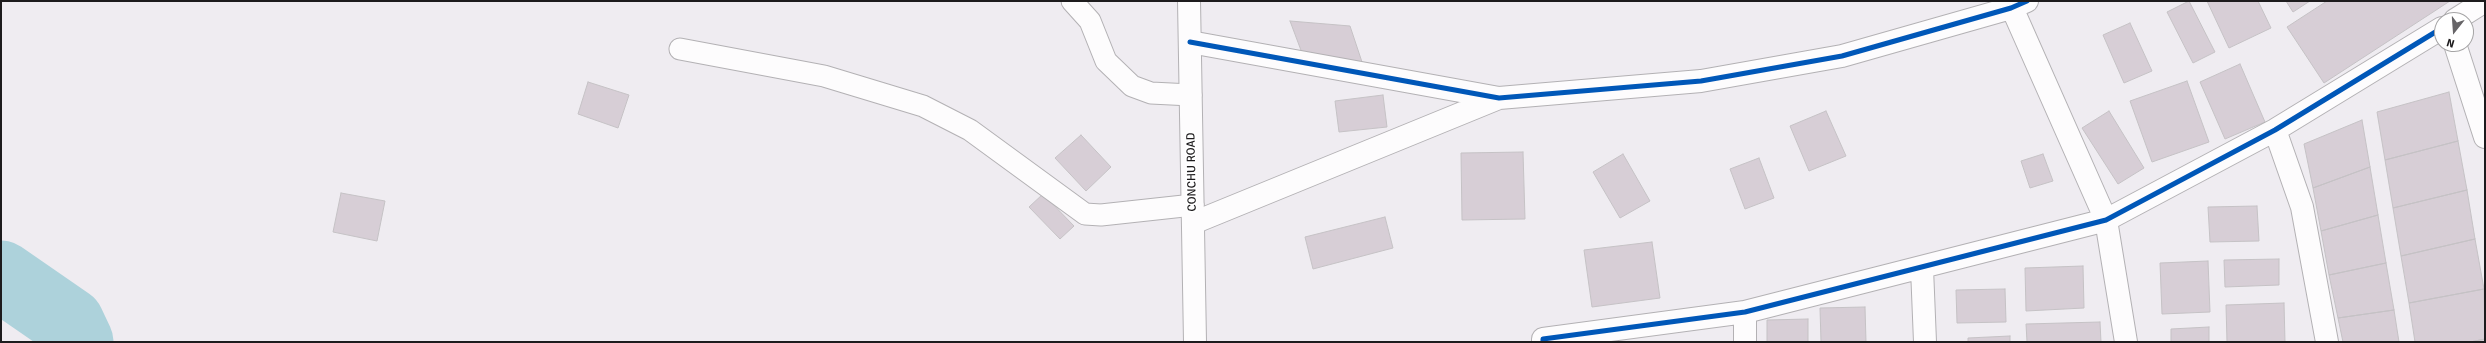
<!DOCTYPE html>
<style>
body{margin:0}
#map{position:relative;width:2486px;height:343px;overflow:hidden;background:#efecf1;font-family:Signika,sans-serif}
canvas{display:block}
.frame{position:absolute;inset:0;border:2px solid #1d1b1d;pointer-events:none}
.north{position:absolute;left:2434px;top:12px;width:40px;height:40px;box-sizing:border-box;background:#fff;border:1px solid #a5a4a5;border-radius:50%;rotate:197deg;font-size:11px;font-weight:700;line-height:16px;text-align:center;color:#1d1b1d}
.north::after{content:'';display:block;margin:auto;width:14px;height:18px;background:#666467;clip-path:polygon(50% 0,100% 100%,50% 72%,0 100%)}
</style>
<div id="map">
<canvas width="2486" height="343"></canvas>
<div class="frame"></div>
<div class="north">N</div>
</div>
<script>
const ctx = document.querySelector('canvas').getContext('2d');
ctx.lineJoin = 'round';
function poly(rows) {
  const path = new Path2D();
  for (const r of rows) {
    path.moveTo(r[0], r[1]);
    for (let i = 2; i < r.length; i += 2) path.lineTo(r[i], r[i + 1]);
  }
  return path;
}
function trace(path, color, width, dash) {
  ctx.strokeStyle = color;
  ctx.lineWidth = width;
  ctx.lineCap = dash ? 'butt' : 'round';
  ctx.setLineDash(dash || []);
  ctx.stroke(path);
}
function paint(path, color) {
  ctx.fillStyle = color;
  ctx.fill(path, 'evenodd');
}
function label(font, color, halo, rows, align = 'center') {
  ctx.font = font + ' Signika,sans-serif';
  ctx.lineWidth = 3.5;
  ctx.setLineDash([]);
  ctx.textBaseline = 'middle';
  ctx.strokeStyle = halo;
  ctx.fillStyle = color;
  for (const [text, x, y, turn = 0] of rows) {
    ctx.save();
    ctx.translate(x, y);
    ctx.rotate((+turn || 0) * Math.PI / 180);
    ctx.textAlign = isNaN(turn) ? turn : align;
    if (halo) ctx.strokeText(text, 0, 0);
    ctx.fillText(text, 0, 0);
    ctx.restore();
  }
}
const river = poly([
 [1,276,69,323,78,342]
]);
const building = poly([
 [2189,1,2215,52,2193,63,2167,12,2189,1],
 [2207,1,2258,1,2271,28,2229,48,2207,1],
 [2286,1,2310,1,2293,12,2286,1],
 [2327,1,2450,1,2324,83,2287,27,2327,1],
 [1290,21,1350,26,1364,68,1305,61,1290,21],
 [2130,23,2152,71,2124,83,2103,35,2130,23],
 [2240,64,2265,122,2225,139,2200,82,2240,64],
 [2187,81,2209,142,2152,162,2130,101,2187,81],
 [588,82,629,95,618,128,578,114,588,82],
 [2449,92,2458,141,2385,160,2377,112,2449,92],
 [1383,95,1387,127,1339,132,1335,101,1383,95],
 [1826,111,1846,156,1809,171,1790,126,1826,111],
 [2109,111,2144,168,2118,184,2082,128,2109,111],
 [2362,120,2370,167,2313,188,2304,144,2362,120],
 [1081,135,1111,167,1086,191,1055,158,1081,135],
 [2458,141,2467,190,2393,208,2385,160,2458,141],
 [1523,152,1525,219,1462,220,1461,153,1523,152],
 [1623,154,1650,201,1620,218,1593,172,1623,154],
 [2043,154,2053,181,2030,188,2021,161,2043,154],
 [1759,158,1774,198,1745,209,1730,169,1759,158],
 [2370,167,2378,215,2321,231,2313,188,2370,167],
 [2467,190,2475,239,2401,256,2393,208,2467,190],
 [341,193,385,201,377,241,333,232,341,193],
 [1043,194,1074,226,1060,239,1029,207,1043,194],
 [2257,206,2259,241,2210,242,2208,207,2257,206],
 [2378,215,2386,263,2329,275,2321,231,2378,215],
 [1385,217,1393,248,1313,269,1305,237,1385,217],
 [2475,239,2484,289,2409,303,2401,256,2475,239],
 [1652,242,1660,298,1592,307,1584,250,1652,242],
 [2279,259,2279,285,2225,287,2224,260,2279,259],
 [2208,261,2210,312,2162,314,2160,263,2208,261],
 [2386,263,2394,310,2338,318,2329,275,2386,263],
 [2083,266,2084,308,2026,311,2025,268,2083,266],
 [2005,289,2006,322,1957,323,1956,290,2005,289],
 [2484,289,2485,339,2470,342,2415,342,2409,303,2484,289],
 [2284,303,2285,342,2227,342,2226,305,2284,303],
 [1865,307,1866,342,1821,342,1820,308,1865,307],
 [2394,310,2399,342,2343,342,2338,318,2394,310],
 [1808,319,1808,342,1767,342,1767,320,1808,319],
 [2100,322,2101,342,2027,342,2026,324,2100,322],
 [2209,327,2209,342,2171,342,2171,329,2209,327],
 [2010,336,2010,342,1968,342,1968,338,2010,336],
 [2485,339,2485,342,2470,342,2485,339]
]);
const lane = poly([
 [1072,1,1090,21,1106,61,1132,86,1151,93,1191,95],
 [680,49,824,76,923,106,970,130,1085,214,1101,215,1193,205]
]);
const street = poly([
 [2009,1,2106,220,2126,342],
 [2455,20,2485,1],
 [1190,42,1499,98,1701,81,1842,56,2011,8,2027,1],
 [2455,44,2485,137],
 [2275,130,2302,207,2327,342],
 [1193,223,1499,98],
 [1922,268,1925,342],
 [1745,312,1745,342],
 [1543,342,1543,339,1745,312,2106,220,2275,130,2442,28]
]);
const secondary = poly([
 [1189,1,1195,342]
]);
const cycleway = poly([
 [1190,42,1499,98,1701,81,1842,56,2011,8,2027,1],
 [1543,342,1543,339,1745,312,2106,220,2275,130,2442,28]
]);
const streetNames = [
 ["CONCHU ROAD",1192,172,-91]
];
trace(river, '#add2db', 71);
paint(building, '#d7ced6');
trace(building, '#c5c2c5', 1);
trace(lane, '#b3b1b4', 23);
trace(street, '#b3b1b4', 24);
trace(secondary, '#b3b1b4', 24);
trace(lane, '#fdfcfd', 21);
trace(street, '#fdfcfd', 22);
trace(secondary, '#fdfcfd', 22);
trace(cycleway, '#0057b8', 5);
label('12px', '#1d1b1d', '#fff', streetNames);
</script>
